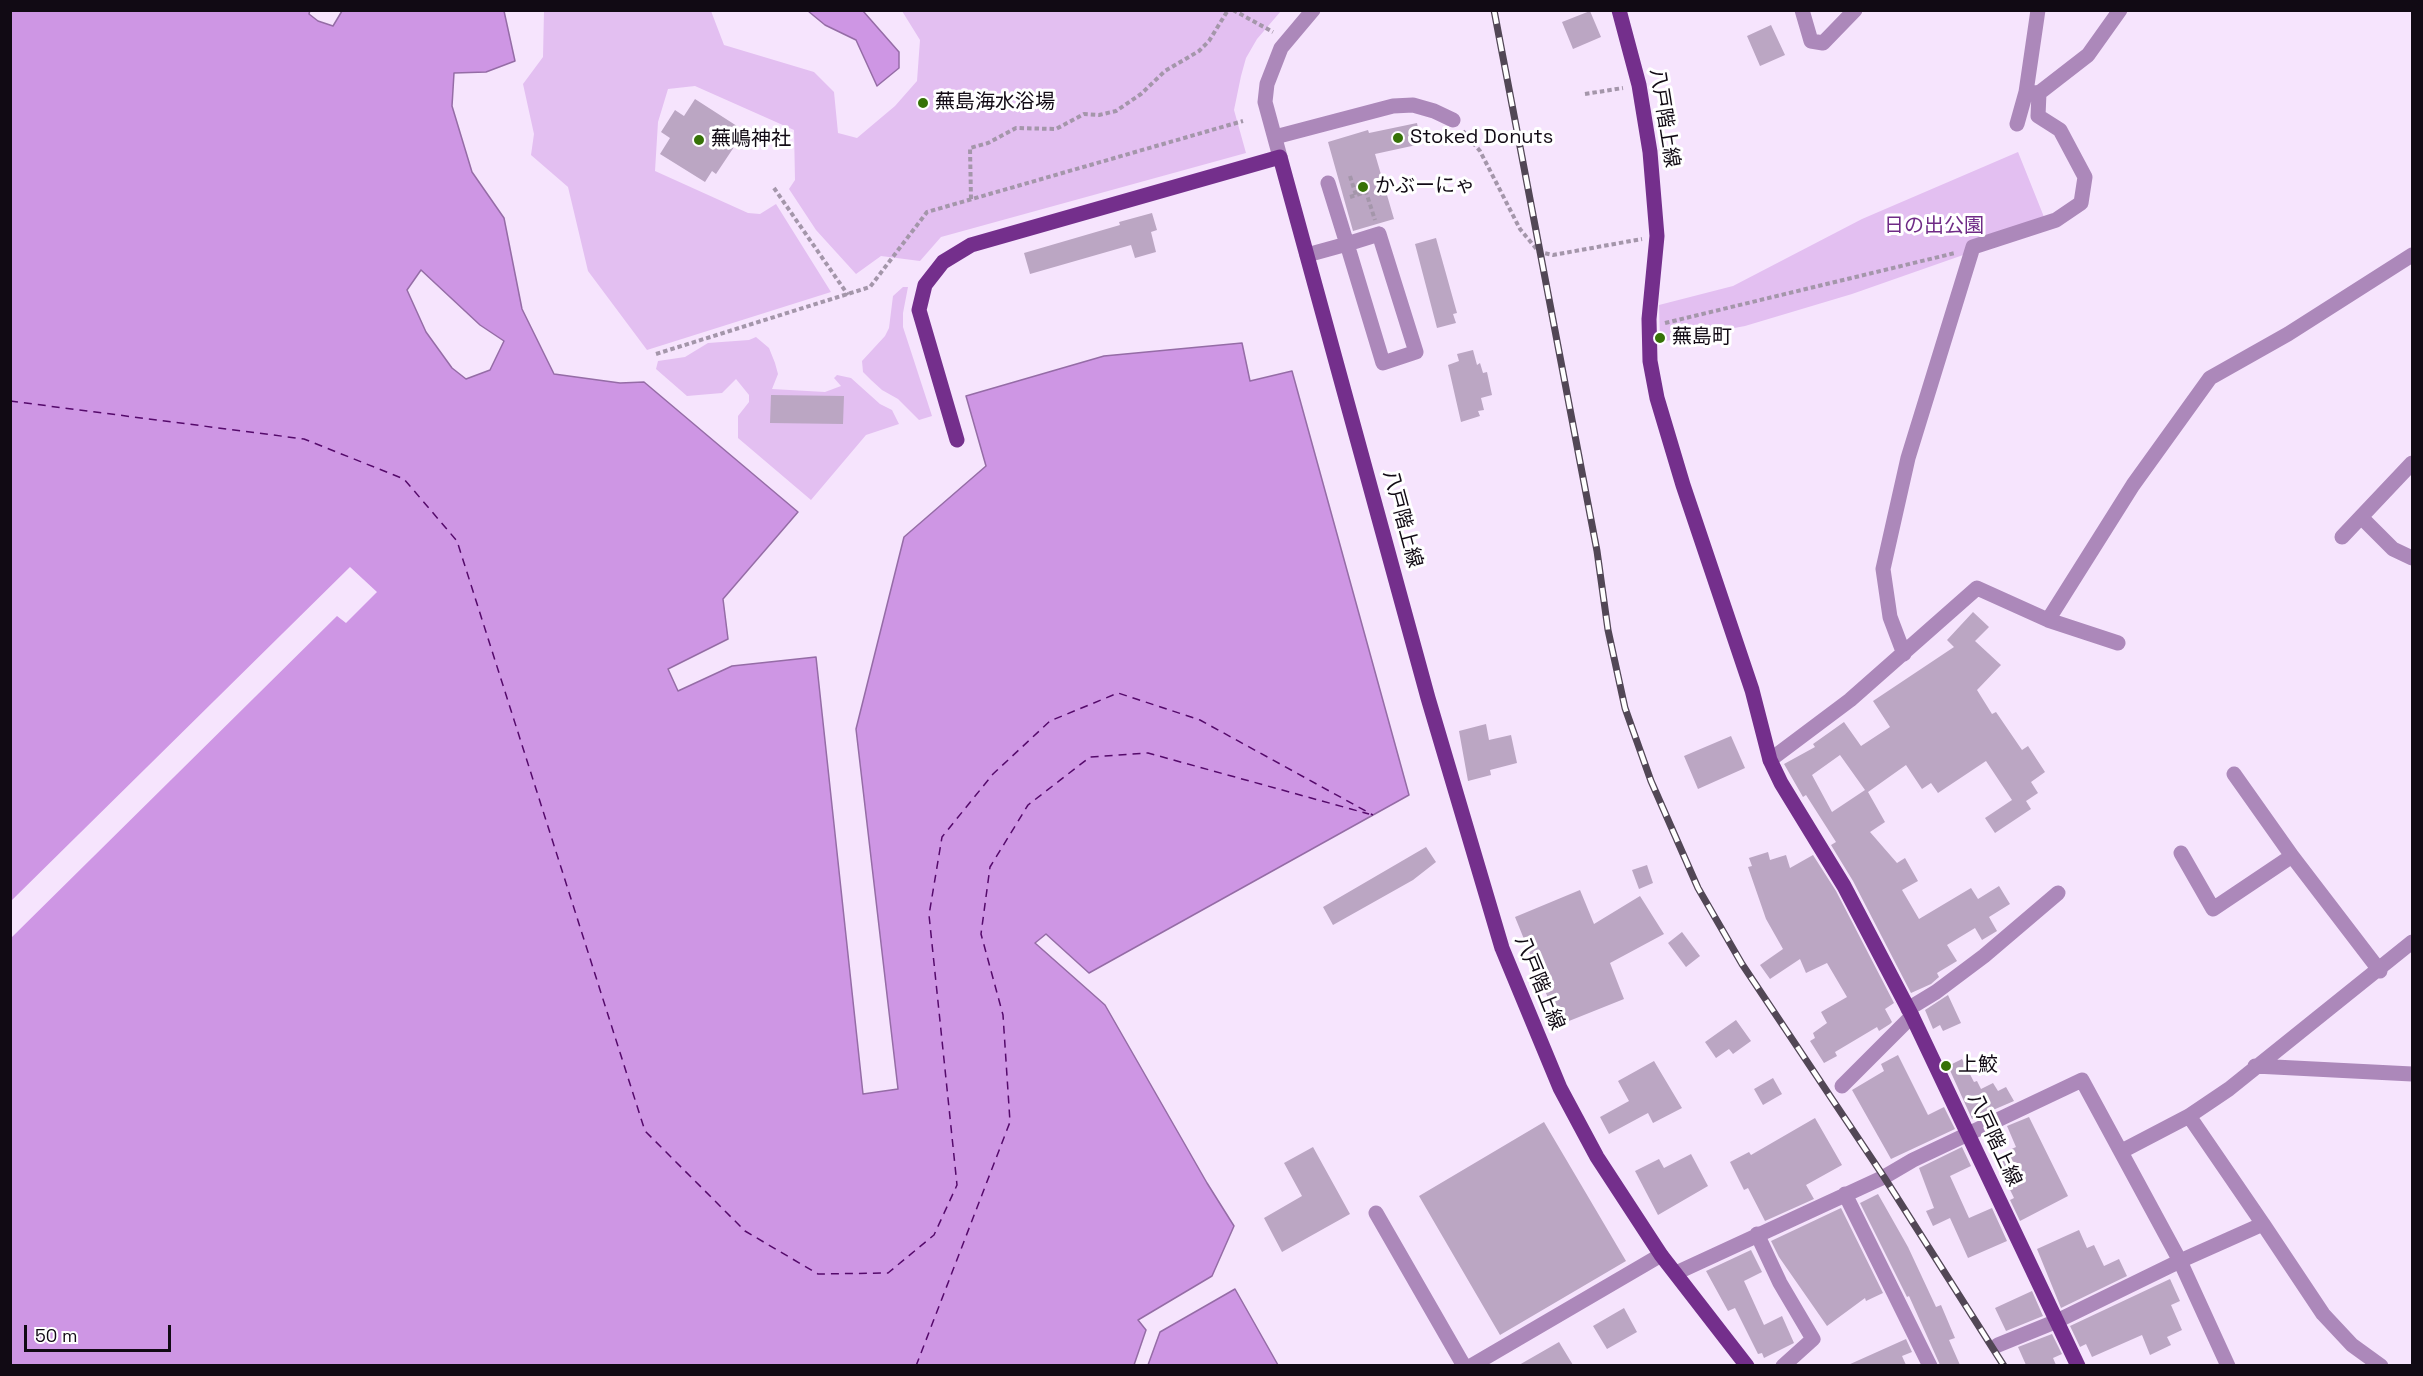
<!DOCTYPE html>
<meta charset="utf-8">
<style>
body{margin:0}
#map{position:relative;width:2423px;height:1376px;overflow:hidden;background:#f6e4fd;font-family:"Space Grotesk",sans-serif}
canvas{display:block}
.frame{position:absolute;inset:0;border:12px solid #110a14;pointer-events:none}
.scale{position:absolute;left:24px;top:1325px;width:147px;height:27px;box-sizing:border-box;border:3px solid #110a14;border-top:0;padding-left:8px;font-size:18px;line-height:21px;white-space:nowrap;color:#110a14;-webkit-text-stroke:4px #fff;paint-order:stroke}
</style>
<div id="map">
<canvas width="2423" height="1376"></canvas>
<div class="frame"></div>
<div class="scale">50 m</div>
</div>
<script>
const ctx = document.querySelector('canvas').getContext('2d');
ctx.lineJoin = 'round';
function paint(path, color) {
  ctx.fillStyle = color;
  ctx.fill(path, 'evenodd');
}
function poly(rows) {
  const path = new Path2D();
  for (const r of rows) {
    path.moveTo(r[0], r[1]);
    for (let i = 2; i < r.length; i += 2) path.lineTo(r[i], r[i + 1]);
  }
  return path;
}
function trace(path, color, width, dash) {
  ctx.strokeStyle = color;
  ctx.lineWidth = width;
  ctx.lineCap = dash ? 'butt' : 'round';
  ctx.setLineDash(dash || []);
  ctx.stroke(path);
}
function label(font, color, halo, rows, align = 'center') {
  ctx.font = font + ' "Space Grotesk","Noto Sans JP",sans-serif';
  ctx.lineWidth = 6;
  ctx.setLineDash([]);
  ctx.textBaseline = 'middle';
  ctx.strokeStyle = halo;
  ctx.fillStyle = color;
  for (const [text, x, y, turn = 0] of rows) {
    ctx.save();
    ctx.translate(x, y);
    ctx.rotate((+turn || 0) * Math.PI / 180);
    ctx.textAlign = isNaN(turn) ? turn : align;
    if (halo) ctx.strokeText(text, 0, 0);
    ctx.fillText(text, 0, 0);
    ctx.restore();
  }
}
const green = poly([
 [544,11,711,11,724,45,814,72,834,92,838,133,857,138,895,106,917,81,920,40,902,11,1281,11,1257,39,1246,58,1241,76,1234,110,1246,153,941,237,920,261,881,256,856,274,816,230,789,189,795,180,794,130,695,86,668,89,658,122,655,171,748,213,760,214,776,204,831,292,647,350,588,271,568,187,531,155,534,134,523,84,543,57],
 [2018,152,2044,217,1966,254,1852,294,1745,326,1660,342,1659,305,1733,286,1862,219],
 [903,287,908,287,903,313,903,327,932,416,919,420,898,399,882,390,871,380,863,372,862,361,885,336,889,328,893,296],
 [756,337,769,348,775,363,778,374,772,389,825,392,841,386,834,378,837,375,851,378,880,404,892,410,899,424,866,435,811,500,738,438,738,416,749,402,749,395,736,379,722,393,687,396,656,369,658,361,685,357,708,343,749,340]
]);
const water = poly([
 [310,10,309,14,318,21,333,26,342,11,504,11,515,61,486,72,454,73,452,106,472,172,504,218,522,309,554,374,620,383,644,382,798,512,723,599,728,639,668,669,678,691,732,666,816,657,863,1094,898,1089,856,729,904,537,986,466,966,396,1104,356,1242,343,1250,381,1292,371,1409,795,1089,973,1046,934,1035,943,1105,1005,1207,1183,1234,1226,1212,1276,1138,1320,1146,1330,1134,1365,11,1365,10,11,310,10],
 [421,270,480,325,504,341,490,370,466,379,452,368,426,332,407,290,421,270],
 [808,11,863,11,899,52,899,68,877,86,856,40,825,25,808,11],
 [1235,1289,1278,1365,1148,1365,1160,1332,1235,1289]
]);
const pier = poly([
 [350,567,377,592,346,623,337,616,11,938,11,901]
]);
const ferry = poly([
 [10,401,304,439,404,479,457,541,645,1131,745,1231,818,1274,888,1273,934,1235,957,1185,929,915,942,837,993,774,1050,721,1118,693,1200,720,1373,815],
 [916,1366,1010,1122,1003,1015,981,934,990,867,1028,805,1090,757,1148,753,1369,814]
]);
const building = poly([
 [1590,11,1601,37,1573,49,1562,22],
 [1771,25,1785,55,1760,66,1747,36],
 [695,99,740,128,733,138,738,141,716,174,712,171,705,182,660,154,670,138,661,132,675,110,684,116],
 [1417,123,1421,144,1375,154,1394,219,1353,231,1328,142,1368,130,1369,133],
 [1152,213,1157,230,1151,232,1156,252,1135,258,1131,245,1030,274,1024,253,1120,225,1119,222],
 [1436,238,1457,313,1453,314,1456,323,1437,328,1415,244],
 [1473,350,1477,365,1480,363,1483,373,1487,372,1492,395,1481,398,1484,410,1478,411,1480,416,1461,422,1448,365,1459,361,1457,354],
 [771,395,844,396,843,424,770,423],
 [1973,612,1989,627,1975,641,2001,665,1977,690,1992,714,1996,712,2022,750,2028,746,2045,772,2031,782,2038,793,2026,801,2031,809,1995,833,1985,818,2012,800,1986,761,1938,793,1931,783,1922,789,1906,765,1868,792,1885,822,1870,832,1897,863,1905,858,1918,881,1902,890,1919,919,1971,888,1978,899,1999,886,2010,904,1989,917,1997,931,1982,940,1975,928,1947,945,1957,961,1937,973,1939,977,1931,984,1911,993,1853,881,1831,845,1836,842,1806,795,1803,797,1784,764,1815,747,1813,744,1844,722,1861,746,1890,727,1873,701,1954,647,1947,640],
 [1840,755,1865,790,1832,812,1812,775],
 [1486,724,1489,740,1511,735,1517,763,1490,770,1491,775,1468,781,1459,731],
 [1731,736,1745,768,1698,789,1684,756],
 [1426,847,1436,862,1413,880,1333,925,1323,907],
 [1768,852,1770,860,1786,855,1790,868,1813,855,1836,891,1894,1003,1885,1009,1892,1022,1890,1024,1879,1031,1877,1027,1835,1052,1837,1056,1824,1063,1810,1041,1815,1038,1813,1033,1827,1023,1821,1012,1847,997,1827,963,1806,973,1800,959,1770,979,1760,965,1783,949,1766,919,1748,867,1752,866,1749,858],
 [1647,865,1653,883,1639,889,1632,870],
 [1580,890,1594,924,1640,896,1664,934,1610,963,1624,999,1559,1025,1515,917],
 [1682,932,1700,956,1686,967,1668,943],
 [1948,995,1961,1023,1943,1031,1940,1025,1933,1029,1925,1010],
 [1736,1020,1751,1041,1733,1054,1729,1049,1716,1058,1705,1042],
 [1898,1055,1928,1115,1944,1107,1955,1129,1891,1159,1852,1090,1884,1071,1881,1064],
 [1962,1059,1974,1082,1977,1081,1981,1089,1993,1083,1998,1091,2006,1087,2014,1101,1972,1119,1948,1066],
 [1654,1061,1682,1108,1653,1123,1648,1113,1609,1134,1600,1117,1629,1101,1618,1081],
 [1773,1078,1782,1094,1763,1105,1754,1089],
 [2029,1117,2068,1196,2020,1221,2010,1200,2014,1198,1994,1157,2016,1147,2007,1126],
 [1815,1118,1842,1165,1806,1185,1814,1199,1765,1221,1748,1188,1744,1190,1730,1162,1749,1152,1751,1155],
 [1544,1122,1626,1261,1500,1335,1419,1196],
 [1313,1147,1350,1214,1282,1252,1264,1218,1302,1196,1284,1163],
 [1962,1147,1971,1166,1950,1176,1969,1218,1992,1208,2007,1241,1968,1258,1950,1218,1933,1226,1926,1211,1934,1208,1919,1168],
 [1691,1154,1708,1186,1658,1215,1635,1171,1659,1159,1664,1168],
 [1878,1194,1908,1247,1936,1307,1941,1305,1955,1338,1949,1340,1960,1365,1940,1365,1909,1296,1907,1297,1860,1203],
 [1841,1208,1883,1293,1866,1301,1865,1298,1827,1326,1779,1257,1771,1241],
 [2079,1230,2087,1248,2094,1245,2104,1266,2119,1259,2127,1276,2061,1308,2037,1249],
 [1751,1250,1762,1272,1744,1281,1764,1325,1782,1316,1794,1343,1764,1358,1762,1353,1758,1354,1735,1308,1728,1311,1706,1271],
 [2170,1279,2180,1301,2171,1305,2182,1330,2167,1337,2171,1345,2150,1355,2142,1335,2092,1357,2086,1344,2080,1347,2070,1326],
 [2032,1291,2043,1316,2006,1331,1995,1308],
 [1624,1308,1637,1332,1607,1349,1593,1326],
 [2052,1334,2062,1354,2053,1358,2056,1365,2026,1365,2018,1347],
 [1906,1339,1912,1352,1902,1356,1906,1365,1848,1365],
 [1559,1342,1573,1365,1519,1365]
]);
const path = poly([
 [1233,10,1273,32],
 [1585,94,1623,88],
 [1463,131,1480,151,1520,229,1539,252,1553,255,1642,239],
 [1350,176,1356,195],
 [774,188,848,295],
 [1350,197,1366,192,1375,220],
 [971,199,970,148,988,143,1016,128,1056,129,1084,114,1099,115,1116,111,1141,94,1165,71,1199,51,1209,41,1228,10],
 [1665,323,1955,253],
 [656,354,870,287,927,212,1243,121]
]);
const minor = poly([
 [1802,10,1811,41,1823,43,1855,10],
 [2026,92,2039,93,2088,55,2120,10],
 [2017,124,2026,92,2038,10],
 [1275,137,1393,106,1413,105,1434,111,1453,120],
 [1280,157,1265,102,1267,84,1281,48,1313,10],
 [1379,234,1416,352,1383,363,1347,244,1379,234],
 [1307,255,1347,244,1328,183],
 [2361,517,2393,549,2412,558],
 [2342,537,2412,463],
 [2048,620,2133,485,2210,378,2288,334,2412,255],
 [1904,654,1890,617,1883,569,1908,458,1973,247,2056,220,2081,203,2085,177,2060,130,2038,116,2039,93],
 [1770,760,1850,700,1977,588,2048,620,2118,643],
 [2234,774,2292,856,2380,971],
 [2181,853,2213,909,2292,856],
 [1908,1009,1936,992,1984,956,2058,893],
 [2255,1066,2412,1074],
 [1842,1086,1912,1016],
 [2122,1151,2189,1116,2229,1089,2412,942],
 [1845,1194,1930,1366],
 [1376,1213,1464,1366],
 [2263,1224,2323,1314,2352,1345,2381,1366],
 [1757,1234,1780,1283,1813,1339,1783,1366],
 [1676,1273,1884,1177,1913,1160,2082,1080,2180,1261,2228,1366],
 [1998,1345,2057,1321,2180,1261,2263,1224,2189,1116],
 [1471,1366,1661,1255]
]);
const major = poly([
 [1619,10,1639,85,1650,152,1657,236,1649,319,1650,361,1657,398,1683,485,1752,690,1770,760,1781,783,1844,886,1912,1016,2078,1366],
 [957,440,919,310,925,285,943,262,971,245,1280,157,1428,698,1502,948,1560,1088,1597,1157,1661,1255,1747,1366]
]);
const rail = poly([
 [1494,10,1597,551,1608,630,1625,708,1651,781,1698,888,1742,964,1884,1177,2004,1366]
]);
const markers = [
 [923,103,6,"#367207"],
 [1398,138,6,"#367207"],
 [699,140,6,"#367207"],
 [1363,187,6,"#367207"],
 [1660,338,6,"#367207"],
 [1946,1066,6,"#367207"]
];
const poiNames = [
 ["蕪島海水浴場",935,103],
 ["Stoked Donuts",1410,138],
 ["蕪嶋神社",711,140],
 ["かぶーにゃ",1375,187],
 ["蕪島町",1672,338],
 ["上鮫",1958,1066]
];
const streetNames = [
 ["八戸階上線",1664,118,81],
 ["八戸階上線",1402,519,75],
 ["八戸階上線",1539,983,68],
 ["八戸階上線",1994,1140,65]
];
const parkNames = [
 ["日の出公園",1934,227]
];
paint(green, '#e3bff1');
paint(water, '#ce96e4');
trace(water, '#956ca6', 1.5);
paint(pier, '#f6e4fd');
trace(ferry, '#550a6b', 1.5, [8, 6]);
paint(building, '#bba6c3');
trace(path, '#a496aa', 4, [4.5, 3]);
trace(minor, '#ac88ba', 15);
trace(major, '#742f8c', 15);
trace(rail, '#524756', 7);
trace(rail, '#fff', 4.5, [14]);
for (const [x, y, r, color] of markers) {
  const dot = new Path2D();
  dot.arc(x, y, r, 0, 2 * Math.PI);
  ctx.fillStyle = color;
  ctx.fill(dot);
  trace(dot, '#fff', 2);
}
label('20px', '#110a14', '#fff', poiNames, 'left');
label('20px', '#110a14', '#fff', streetNames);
label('20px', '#6f2b86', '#fff', parkNames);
</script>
